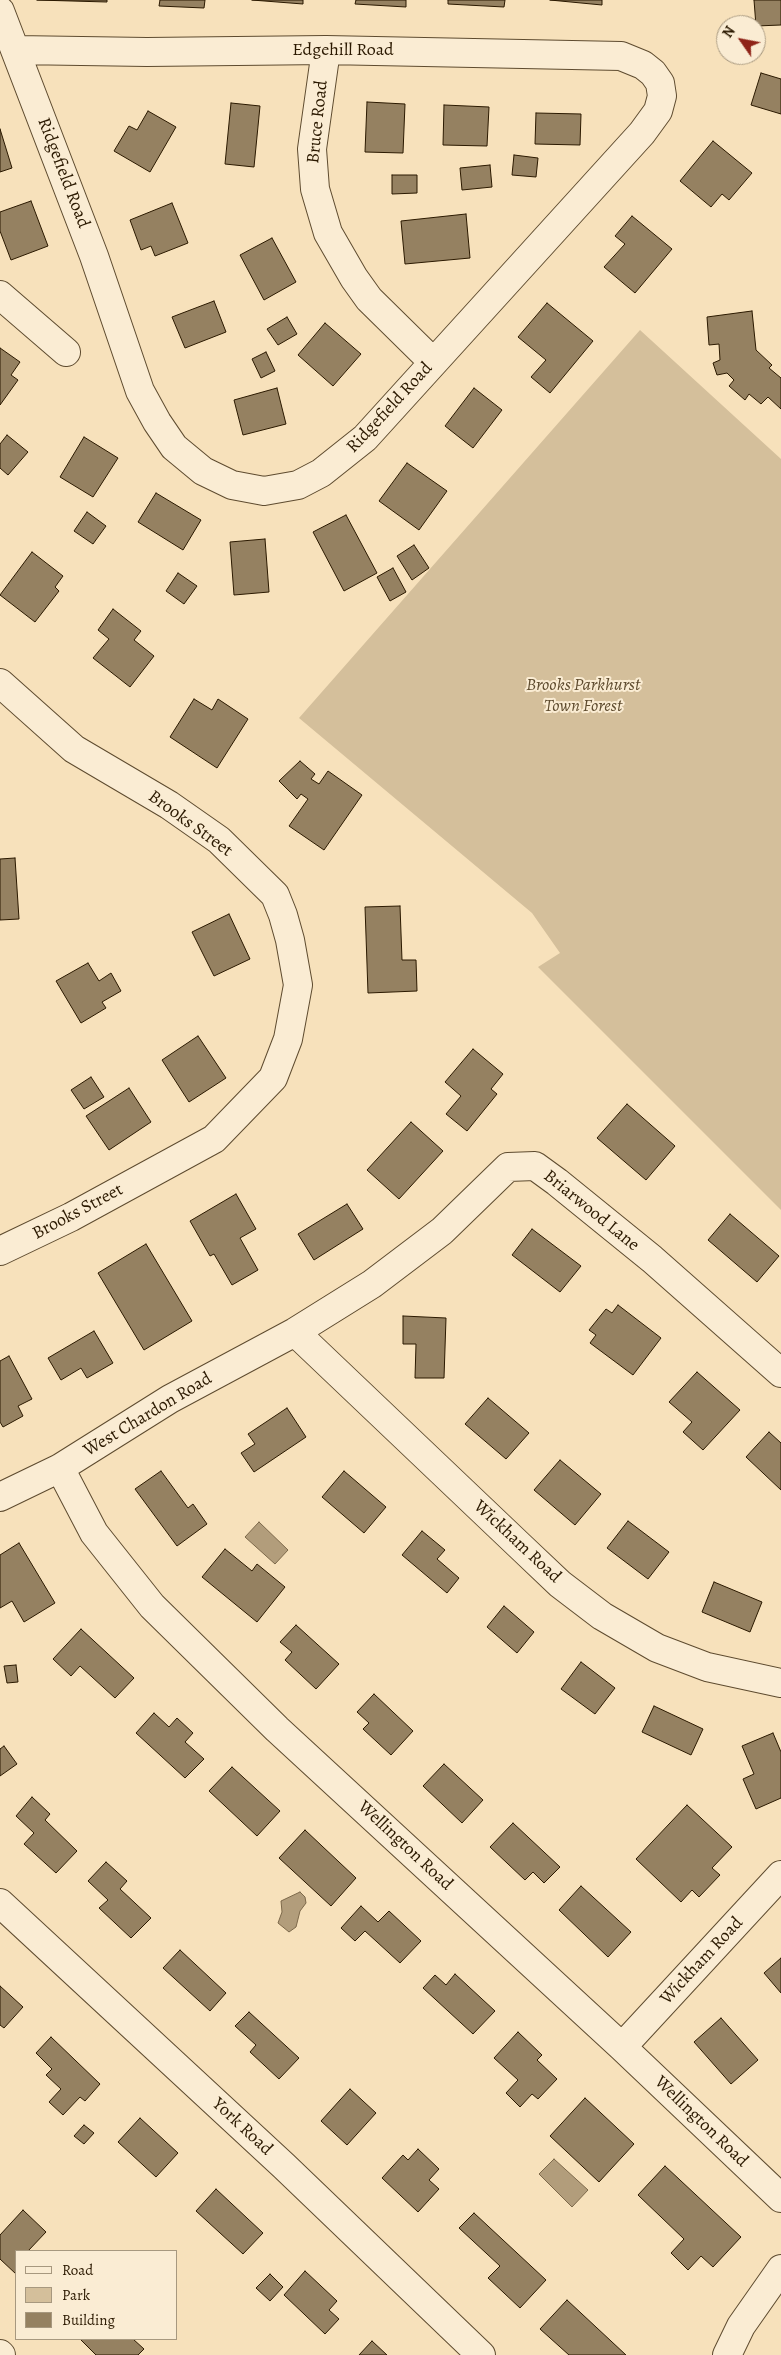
<!DOCTYPE html>
<style>
body{margin:0}
#map{position:relative;width:781px;height:2355px;overflow:hidden;background:#f7e1bb;font-family:Alegreya,serif}
canvas{display:block}
.legend{position:absolute;left:15px;top:2250px;width:162px;height:90px;box-sizing:border-box;background:#faecd3;border:1px solid #a7987f;margin:0;padding:6px 9px;list-style:none;font-size:15px;color:#2b1900}
.legend li{display:flex;align-items:center;gap:10px;height:25px}
.legend b{width:25px;border:1px solid #a7987f}
.north{position:absolute;left:716px;top:15px;width:50px;height:50px;box-sizing:border-box;background:#faecd3;border:1px solid #a7987f;border-radius:50%;rotate:303deg;font-size:14px;font-weight:700;line-height:20px;text-align:center;color:#2b1900}
.north::after{content:'';display:block;margin:auto;width:18px;height:22px;background:#8f2418;clip-path:polygon(50% 0,100% 100%,50% 72%,0 100%)}
</style>
<div id="map">
<canvas width="781" height="2355"></canvas>
<ul class="legend">
<li><b style="height:6px;background:#faecd3"></b>Road</li>
<li><b style="height:14px;background:#d4bf9b"></b>Park</li>
<li><b style="height:14px;background:#958161"></b>Building</li>
</ul>
<div class="north">N</div>
</div>
<script>
const ctx = document.querySelector('canvas').getContext('2d');
ctx.lineJoin = 'round';
function paint(path, color) {
  ctx.fillStyle = color;
  ctx.fill(path, 'evenodd');
}
function poly(rows) {
  const path = new Path2D();
  for (const r of rows) {
    path.moveTo(r[0], r[1]);
    for (let i = 2; i < r.length; i += 2) path.lineTo(r[i], r[i + 1]);
  }
  return path;
}
function trace(path, color, width, dash) {
  ctx.strokeStyle = color;
  ctx.lineWidth = width;
  ctx.lineCap = dash ? 'butt' : 'round';
  ctx.setLineDash(dash || []);
  ctx.stroke(path);
}
function label(font, color, halo, rows, align = 'center') {
  ctx.font = font + ' Alegreya,serif';
  ctx.lineWidth = 4;
  ctx.setLineDash([]);
  ctx.textBaseline = 'middle';
  ctx.strokeStyle = halo;
  ctx.fillStyle = color;
  for (const [text, x, y, turn = 0] of rows) {
    ctx.save();
    ctx.translate(x, y);
    ctx.rotate((+turn || 0) * Math.PI / 180);
    ctx.textAlign = isNaN(turn) ? turn : align;
    if (halo) ctx.strokeText(text, 0, 0);
    ctx.fillText(text, 0, 0);
    ctx.restore();
  }
}
const green = poly([
 [640,330,781,459,781,1210,538,967,560,953,532,913,299,718]
]);
const water = poly([
 [259,1522,288,1550,275,1564,245,1537,259,1522],
 [300,1892,305,1897,306,1903,300,1911,296,1927,289,1932,278,1923,282,1912,281,1901,300,1892],
 [554,2159,588,2190,572,2207,539,2174,554,2159]
]);
const building = poly([
 [37,0,107,0,107,2,37,0],
 [160,0,205,0,204,8,159,6,160,0],
 [252,0,303,0,303,4,252,0],
 [356,0,406,0,406,7,355,4,356,0],
 [448,0,505,0,504,7,448,4,448,0],
 [550,0,602,0,602,5,550,0],
 [754,0,781,0,781,25,756,26,754,0],
 [761,73,781,79,781,114,751,105,761,73],
 [367,102,405,104,403,153,365,152,367,102],
 [231,103,260,106,254,167,225,164,231,103],
 [444,105,489,107,487,146,443,145,444,105],
 [148,111,176,127,150,172,114,151,129,126,137,130,148,111],
 [536,113,581,114,580,145,535,144,536,113],
 [0,129,12,168,0,172,0,129],
 [713,141,752,173,729,200,722,194,711,207,680,181,713,141],
 [514,155,538,158,536,177,512,175,514,155],
 [490,165,492,187,462,190,460,168,490,165],
 [392,175,417,175,417,193,392,194,392,175],
 [31,201,48,246,11,260,0,231,0,212,31,201],
 [172,203,188,243,155,256,151,246,141,250,130,220,172,203],
 [466,214,470,258,405,264,401,221,466,214],
 [632,216,672,249,635,293,604,267,625,244,615,236,632,216],
 [272,238,296,282,264,300,240,255,272,238],
 [214,301,226,332,185,348,172,317,214,301],
 [547,303,593,341,550,393,531,377,546,360,518,337,547,303],
 [752,311,756,350,772,365,769,368,781,378,781,409,768,397,761,404,749,394,745,400,729,386,734,380,727,373,717,375,713,363,720,360,719,344,709,345,707,317,752,311],
 [287,317,297,334,278,345,267,329,287,317],
 [325,323,361,354,333,386,298,355,325,323],
 [0,348,20,362,11,375,18,380,0,405,0,348],
 [266,352,275,371,261,378,252,359,266,352],
 [277,388,286,424,243,435,234,400,277,388],
 [474,388,502,410,473,448,445,426,474,388],
 [7,435,28,452,8,475,0,468,0,444,7,435],
 [84,437,118,458,93,497,60,477,84,437],
 [407,463,447,491,419,530,379,501,407,463],
 [156,493,201,520,183,550,138,522,156,493],
 [87,512,106,526,93,544,74,531,87,512],
 [346,515,377,573,344,591,313,532,346,515],
 [265,539,269,592,234,595,230,542,265,539],
 [414,545,429,568,412,580,397,556,414,545],
 [32,552,63,576,55,587,59,591,35,622,0,595,32,552],
 [393,568,406,592,390,601,377,577,393,568],
 [178,573,197,586,184,604,166,591,178,573],
 [113,609,141,631,134,640,154,656,130,687,93,658,109,639,98,630,113,609],
 [194,699,212,710,218,699,248,719,217,768,170,737,194,699],
 [300,761,315,774,311,779,319,784,328,771,362,795,324,850,289,826,308,799,301,794,297,799,279,781,300,761],
 [15,858,19,919,0,920,0,859,15,858],
 [400,906,402,960,416,960,417,991,368,993,365,907,400,906],
 [229,914,250,959,214,976,192,932,229,914],
 [88,963,99,981,111,973,121,991,102,1002,106,1008,81,1023,56,981,88,963],
 [198,1036,226,1078,189,1102,162,1060,198,1036],
 [473,1049,503,1074,491,1089,497,1094,467,1131,446,1114,461,1096,445,1082,473,1049],
 [91,1077,104,1097,84,1109,71,1090,91,1077],
 [129,1088,151,1122,109,1150,86,1116,129,1088],
 [627,1104,675,1146,646,1180,597,1138,627,1104],
 [411,1122,443,1151,399,1199,367,1170,411,1122],
 [236,1194,256,1229,240,1238,258,1270,232,1285,214,1254,210,1256,190,1221,236,1194],
 [347,1204,363,1229,314,1260,298,1234,347,1204],
 [730,1214,779,1256,757,1282,708,1240,730,1214],
 [532,1229,581,1266,560,1292,512,1255,532,1229],
 [146,1244,192,1321,144,1350,98,1273,146,1244],
 [618,1305,661,1338,633,1375,590,1343,596,1335,589,1330,606,1309,612,1313,618,1305],
 [403,1316,446,1318,444,1378,415,1378,416,1344,403,1344,403,1316],
 [94,1331,113,1363,87,1378,81,1368,61,1380,48,1358,94,1331],
 [9,1356,32,1399,18,1406,23,1416,3,1427,0,1422,0,1361,9,1356],
 [697,1372,740,1410,703,1450,683,1432,692,1422,669,1402,697,1372],
 [488,1398,529,1433,506,1459,465,1424,488,1398],
 [287,1408,306,1437,254,1472,241,1453,255,1444,248,1434,287,1408],
 [769,1432,781,1443,781,1490,746,1457,769,1432],
 [560,1460,601,1494,575,1525,534,1490,560,1460],
 [161,1471,188,1508,193,1504,207,1524,177,1546,135,1489,161,1471],
 [344,1471,386,1507,364,1533,322,1497,344,1471],
 [628,1521,669,1552,648,1579,607,1548,628,1521],
 [422,1531,445,1550,437,1559,459,1578,447,1593,402,1555,422,1531],
 [19,1543,55,1603,24,1622,12,1601,0,1608,0,1555,19,1543],
 [225,1549,252,1571,257,1564,285,1587,257,1622,202,1577,225,1549],
 [714,1582,762,1602,750,1632,702,1612,714,1582],
 [504,1606,534,1632,517,1653,487,1627,504,1606],
 [296,1625,339,1664,316,1689,285,1660,292,1652,280,1642,296,1625],
 [81,1629,134,1678,115,1698,80,1666,71,1676,53,1659,81,1629],
 [581,1662,615,1688,595,1714,561,1689,581,1662],
 [16,1665,18,1682,7,1683,4,1666,16,1665],
 [374,1694,413,1731,391,1755,363,1729,369,1723,357,1712,374,1694],
 [654,1706,703,1729,691,1755,642,1732,654,1706],
 [154,1713,169,1727,177,1718,193,1733,185,1742,204,1759,185,1778,136,1733,154,1713],
 [773,1733,781,1752,781,1798,756,1809,743,1779,754,1774,742,1746,773,1733],
 [4,1746,17,1764,0,1776,0,1749,4,1746],
 [444,1764,483,1800,462,1823,423,1786,444,1764],
 [232,1767,280,1811,257,1836,209,1791,232,1767],
 [32,1797,50,1814,45,1820,77,1851,56,1873,24,1844,34,1833,16,1816,32,1797],
 [687,1805,732,1847,712,1868,720,1875,699,1897,692,1890,681,1902,636,1859,687,1805],
 [513,1823,560,1867,544,1883,533,1872,525,1880,490,1847,513,1823],
 [305,1830,356,1878,331,1906,279,1858,305,1830],
 [106,1862,127,1881,120,1889,151,1918,131,1938,99,1908,108,1900,88,1881,106,1862],
 [581,1886,631,1932,608,1957,559,1910,581,1886],
 [361,1906,378,1922,389,1911,421,1941,400,1963,365,1931,355,1941,341,1928,361,1906],
 [180,1950,226,1993,210,2011,163,1968,180,1950],
 [781,1958,781,1993,764,1973,781,1958],
 [455,1974,495,2011,473,2034,423,1988,435,1975,446,1985,455,1974],
 [0,1986,23,2007,4,2028,0,2025,0,1986],
 [249,2012,299,2058,279,2079,250,2052,256,2045,235,2026,249,2012],
 [721,2018,758,2060,731,2084,694,2042,721,2018],
 [518,2032,542,2055,537,2060,557,2079,538,2099,532,2094,520,2107,506,2093,518,2080,494,2058,518,2032],
 [51,2037,100,2084,85,2101,80,2097,63,2115,49,2102,61,2089,46,2075,52,2069,36,2053,51,2037],
 [350,2089,376,2113,347,2145,321,2121,350,2089],
 [585,2098,634,2144,599,2182,550,2136,585,2098],
 [140,2118,178,2153,156,2177,118,2142,140,2118],
 [84,2125,94,2133,84,2144,74,2136,84,2125],
 [418,2149,439,2169,429,2180,439,2189,418,2212,382,2178,403,2155,408,2160,418,2149],
 [665,2166,741,2237,713,2267,701,2256,688,2270,671,2253,684,2239,638,2195,665,2166],
 [216,2189,263,2233,243,2254,196,2211,216,2189],
 [23,2210,46,2232,28,2251,16,2251,16,2274,0,2259,0,2235,23,2210],
 [474,2213,546,2280,520,2308,488,2278,500,2266,459,2228,474,2213],
 [305,2271,337,2301,329,2310,339,2319,325,2334,284,2295,305,2271],
 [270,2274,283,2287,270,2301,256,2288,270,2274],
 [567,2300,626,2355,569,2355,540,2329,567,2300],
 [82,2339,133,2339,144,2349,138,2355,96,2355,81,2340,82,2339],
 [372,2341,387,2355,359,2355,372,2341]
]);
const minor = poly([
 [0,11,94,256,140,391,157,422,174,447,203,471,232,485,264,491,298,485,321,473,365,438,642,133,658,111,662,96,660,83,653,73,643,65,621,56,326,50,147,52,16,50],
 [326,50,312,149,315,189,328,233,354,278,369,299,433,362],
 [0,295,66,352],
 [0,683,74,749,169,805,219,840,275,895,283,915,290,940,298,985,288,1039,273,1078,214,1139,71,1217,0,1251],
 [295,1332,521,1547,560,1584,602,1616,657,1648,707,1667,781,1683],
 [60,1468,94,1533,152,1606,277,1729,622,2047,781,2198],
 [0,1497,60,1468,170,1399,295,1332,372,1284,442,1231,508,1167,535,1166,557,1182,652,1259,781,1373],
 [0,1903,284,2166,481,2355],
 [622,2047,781,1875],
 [0,2354,1,2355],
 [727,2355,741,2326,781,2269]
]);
const streetNames = [
 ["Edgehill Road",343,51],
 ["Bruce Road",318,122,-84],
 ["Ridgefield Road",63,173,69],
 ["Ridgefield Road",390,408,-47],
 ["Brooks Street",190,824,36],
 ["Briarwood Lane",591,1211,39],
 ["Brooks Street",78,1212,-28],
 ["West Chardon Road",148,1415,-31],
 ["Wickham Road",517,1542,43],
 ["Wellington Road",405,1846,43],
 ["Wickham Road",702,1961,-47],
 ["Wellington Road",701,2122,44],
 ["York Road",242,2127,43]
];
const parkNames = [
 ["Brooks Parkhurst",583,686],
 ["Town Forest",583,707]
];
paint(green, '#d4bf9b');
paint(water, '#b29d7b');
trace(water, '#7c684a', 1);
paint(building, '#958161');
trace(building, '#2b1900', 1);
trace(minor, '#5e4b2f', 30);
trace(minor, '#faecd3', 28);
label('18px', '#2b1900', '#faecd3', streetNames);
label('italic 18px', '#5e4b2e', '#faecd3', parkNames);
</script>
